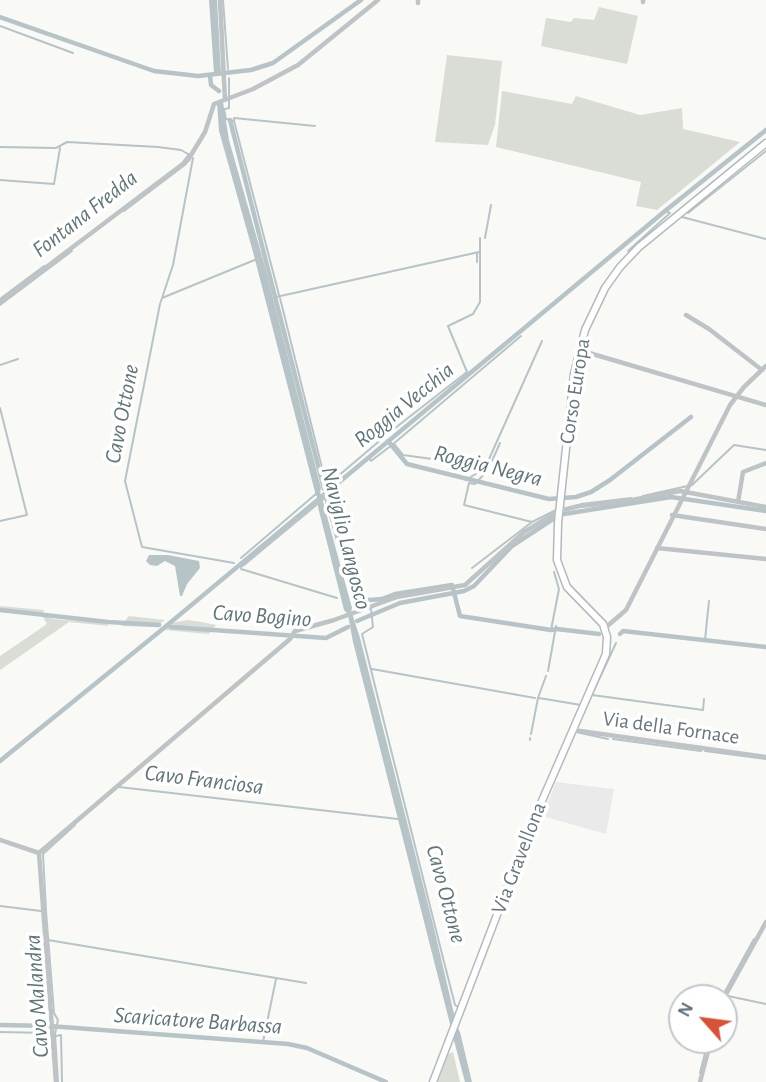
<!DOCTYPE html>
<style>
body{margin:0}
#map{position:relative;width:766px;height:1082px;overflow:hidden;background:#f9f9f6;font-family:"Alegreya Sans",sans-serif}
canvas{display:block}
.north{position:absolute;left:668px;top:984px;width:70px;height:70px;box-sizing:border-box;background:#fff;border:2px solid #c2c8cc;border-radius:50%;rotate:298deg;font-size:19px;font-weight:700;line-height:28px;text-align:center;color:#66767f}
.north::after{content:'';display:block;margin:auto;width:24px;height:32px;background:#d85237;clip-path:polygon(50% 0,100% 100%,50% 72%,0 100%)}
</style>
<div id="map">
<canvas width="766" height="1082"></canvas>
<div class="north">N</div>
</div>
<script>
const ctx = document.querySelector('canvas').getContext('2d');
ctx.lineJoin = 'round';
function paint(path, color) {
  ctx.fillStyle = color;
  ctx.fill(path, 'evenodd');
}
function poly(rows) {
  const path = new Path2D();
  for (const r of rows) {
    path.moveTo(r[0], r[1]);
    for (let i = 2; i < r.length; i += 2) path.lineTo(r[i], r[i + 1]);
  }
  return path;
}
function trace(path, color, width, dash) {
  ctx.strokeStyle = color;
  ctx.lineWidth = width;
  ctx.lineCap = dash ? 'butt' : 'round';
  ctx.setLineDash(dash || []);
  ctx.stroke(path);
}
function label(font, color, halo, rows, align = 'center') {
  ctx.font = font + ' "Alegreya Sans",sans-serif';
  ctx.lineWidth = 7;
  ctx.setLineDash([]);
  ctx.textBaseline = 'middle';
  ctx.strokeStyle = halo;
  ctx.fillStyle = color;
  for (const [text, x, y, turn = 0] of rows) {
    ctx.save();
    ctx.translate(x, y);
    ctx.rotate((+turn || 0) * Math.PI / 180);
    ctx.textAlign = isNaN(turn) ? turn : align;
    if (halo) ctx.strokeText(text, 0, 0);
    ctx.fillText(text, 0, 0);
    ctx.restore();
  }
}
const built = poly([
 [556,782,614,789,606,834,542,816]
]);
const green = poly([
 [599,7,638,16,627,64,541,46,546,18,571,22,574,18,594,20],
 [447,55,502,61,495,125,488,145,435,142],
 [502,91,572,104,576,96,640,115,682,108,683,129,740,142,657,210,636,206,641,182,496,147],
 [0,606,44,610,42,615,53,619,106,623,109,626,69,622,0,670,0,656,47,624,42,615,0,612],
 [129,616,165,620,156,627,121,626],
 [188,620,201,622,216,625,209,634,164,630,171,623],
 [453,1052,460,1082,438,1082,448,1054]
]);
const water = poly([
 [209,0,217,0,221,73,214,73],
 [223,102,229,140,266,270,321,488,320,493,316,496,253,252,219,131,217,103],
 [322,498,352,608,351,612,347,613,344,610,318,507,318,501],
 [149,555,168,555,199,561,200,568,187,584,182,596,180,596,175,566,165,561,157,566,150,565,146,561],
 [352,613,360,638,433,924,455,1018,451,1028,353,642,348,615],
 [457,1026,460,1032,472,1082,465,1082,453,1037]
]);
const stream = poly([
 [223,0,228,69],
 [0,26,73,53],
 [224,109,226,119,234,121,234,118,315,126],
 [225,109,229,108,229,78],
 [234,121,279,295],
 [0,147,56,148,67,142,158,147,181,150,188,154],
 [193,158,173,265,160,304,125,481,142,547,234,563],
 [183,162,189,154],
 [0,180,54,184,60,148],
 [124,211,186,164],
 [688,213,766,151],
 [682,217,766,239],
 [485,238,491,205],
 [628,251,670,213,665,211],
 [477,253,477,262],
 [276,297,479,252],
 [162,298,257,259],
 [280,298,326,484],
 [0,299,44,266],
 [0,305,72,251],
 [0,365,18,359],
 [0,408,27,515,0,521],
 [500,443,488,470,475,484,469,483,464,505,532,522],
 [394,444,403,455,484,466],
 [369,458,371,461,392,445,521,336],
 [466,480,485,468,542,341],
 [324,488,390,432,467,372,448,326,473,314,480,302,480,238],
 [327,491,343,545,342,556],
 [643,496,692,485,734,445,766,450],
 [581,504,631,498],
 [241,558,317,493],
 [239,565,241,567,244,565,326,497],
 [472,568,532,522,556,510],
 [241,569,337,598],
 [354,602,368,604],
 [371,609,373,627,362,634,442,954,455,1005,458,1007],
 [551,630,559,589,554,572],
 [705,640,709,601],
 [372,669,535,698],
 [548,671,556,626],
 [592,695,703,710,704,699],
 [539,698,581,705],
 [581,718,616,643],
 [576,732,608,739],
 [531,734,538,698,546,676],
 [613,739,701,751],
 [530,740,530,738],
 [705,751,766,759],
 [119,787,398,819],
 [0,906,41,911],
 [46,911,43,854,75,825],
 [46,911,54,1013,58,1020,55,1034,58,1082],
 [48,940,306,983],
 [723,995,754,939],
 [728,996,766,1004],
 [0,1032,49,1033],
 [56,1036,61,1035,62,1082],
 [263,1042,276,979],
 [700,1073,708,1041]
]);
const canal = poly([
 [0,17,154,71,198,76,251,70,273,63,361,0],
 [210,75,211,85,219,91],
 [230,120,324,489],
 [388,441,407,464,549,499,576,497,591,492,610,480,691,417],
 [317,489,322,507],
 [326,497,354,597,370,600,382,599,395,594,452,585,460,616,551,630,557,629,599,634],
 [564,514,671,497,766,511],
 [0,610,108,622,159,625],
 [357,621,400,603,464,591,474,586,512,546,553,519],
 [171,627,326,638,348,627],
 [620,634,623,631,766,647],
 [0,761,159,632,665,211,766,130],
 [0,1025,49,1026,288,1044,307,1048,386,1082]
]);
const minor = poly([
 [220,0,225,100],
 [643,2,643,0],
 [418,3,418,0],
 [0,302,188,160,205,132,214,104,253,89,298,65,378,0],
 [686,315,709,329,762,370],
 [579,350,766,405],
 [738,502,743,472,766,463],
 [672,515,766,529],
 [657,548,766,559],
 [605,628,626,610,730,405,744,387,766,366],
 [573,730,766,757],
 [0,840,39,853,56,1082],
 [39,853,290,639,295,631,334,620,397,597,465,585,524,532,559,511,579,506,621,502,680,491,766,507],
 [724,998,766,922],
 [700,1082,711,1040]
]);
const secondary = poly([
 [433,1082,531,826,606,654,607,637,603,624,567,587,557,560,558,523,574,374,585,330,605,288,620,267,639,247,766,143]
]);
const streetNames = [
 ["Corso Europa",575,391,-81],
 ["Via della Fornace",671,728,8],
 ["Via Gravellona",519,858,-69]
];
const waterNames = [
 ["Fontana Fredda",85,214,-38],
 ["Roggia Vecchia",404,405,-39],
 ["Cavo Ottone",122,414,-79],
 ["Roggia Negra",488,466,14],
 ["Naviglio Langosco",346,538,76],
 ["Cavo Bogino",262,616,4],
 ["Cavo Franciosa",204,780,7],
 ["Cavo Ottone",446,894,75],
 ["Cavo Malandra",37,996,-94],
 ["Scaricatore Barbassa",198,1021,4]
];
paint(built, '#eaeaea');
paint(green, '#d9ddd6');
paint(water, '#b7c4c7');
trace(stream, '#b7c4c7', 2);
trace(canal, '#b7c4c7', 4.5);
trace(secondary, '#b3b9bd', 9);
trace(minor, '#bec3c6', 4.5);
trace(secondary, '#fff', 6);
label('21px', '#66767f', '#fff', streetNames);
label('italic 23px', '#607579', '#fff', waterNames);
</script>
